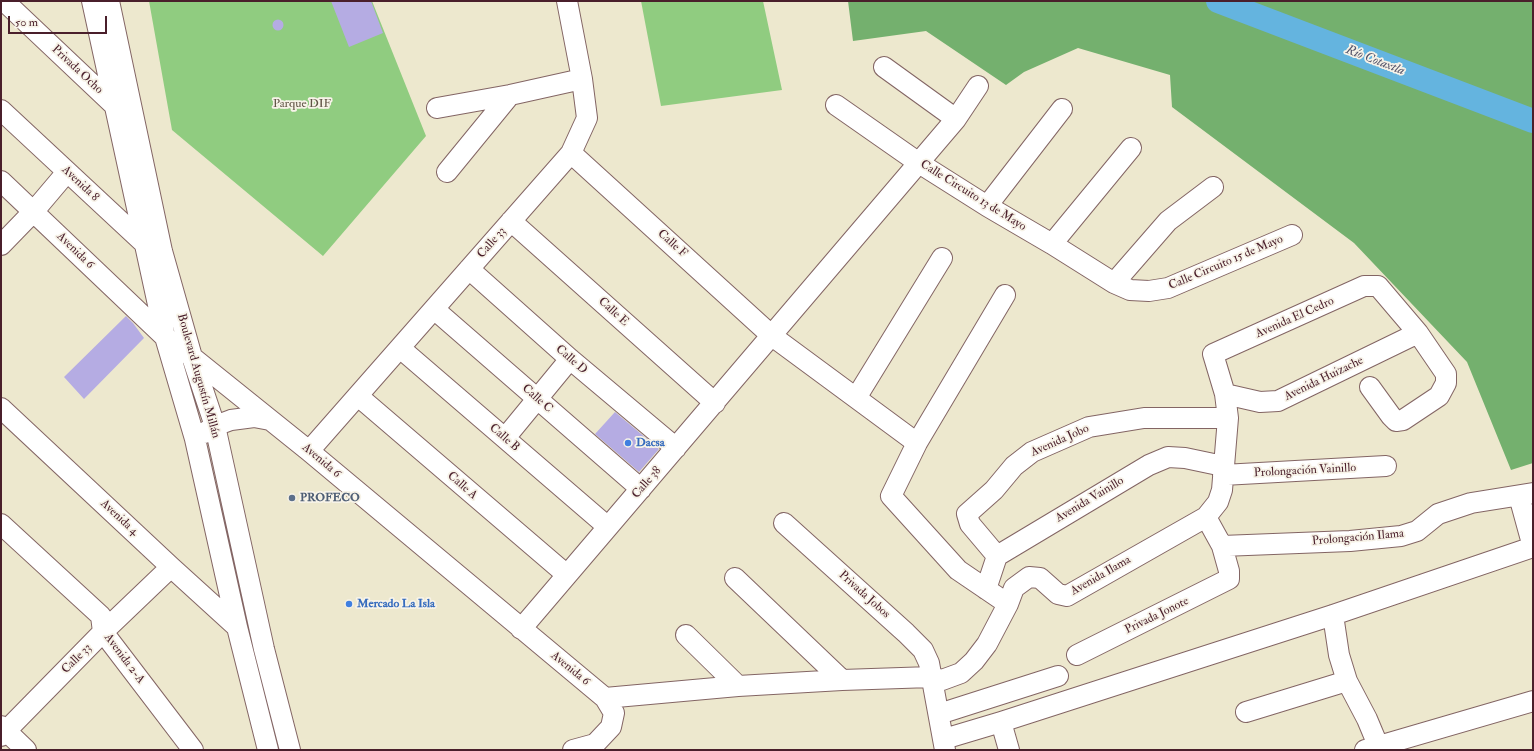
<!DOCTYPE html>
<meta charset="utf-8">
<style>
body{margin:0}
#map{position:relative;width:1534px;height:751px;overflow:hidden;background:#ede8ce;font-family:"IM FELL Double Pica",serif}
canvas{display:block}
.frame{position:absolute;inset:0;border:2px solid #4a1f2b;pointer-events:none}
.scale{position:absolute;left:8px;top:16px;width:99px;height:18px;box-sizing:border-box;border:2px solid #4a1f2b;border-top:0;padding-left:5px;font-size:12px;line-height:14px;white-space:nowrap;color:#4a1f2b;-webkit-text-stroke:3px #f7f3e8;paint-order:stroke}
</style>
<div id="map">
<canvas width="1534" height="751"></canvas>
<div class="frame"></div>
<div class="scale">50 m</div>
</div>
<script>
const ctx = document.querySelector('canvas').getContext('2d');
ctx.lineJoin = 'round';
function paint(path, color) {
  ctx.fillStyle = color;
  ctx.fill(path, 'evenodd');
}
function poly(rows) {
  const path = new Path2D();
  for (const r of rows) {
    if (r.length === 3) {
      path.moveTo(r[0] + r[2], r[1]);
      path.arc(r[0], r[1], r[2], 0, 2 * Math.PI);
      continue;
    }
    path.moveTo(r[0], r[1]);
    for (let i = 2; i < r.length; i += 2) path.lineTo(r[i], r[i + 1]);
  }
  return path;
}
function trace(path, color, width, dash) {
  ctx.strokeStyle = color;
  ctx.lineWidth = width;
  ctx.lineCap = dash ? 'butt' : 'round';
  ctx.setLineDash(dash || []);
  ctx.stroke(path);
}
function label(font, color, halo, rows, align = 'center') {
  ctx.font = font + ' "IM FELL Double Pica",serif';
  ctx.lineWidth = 3.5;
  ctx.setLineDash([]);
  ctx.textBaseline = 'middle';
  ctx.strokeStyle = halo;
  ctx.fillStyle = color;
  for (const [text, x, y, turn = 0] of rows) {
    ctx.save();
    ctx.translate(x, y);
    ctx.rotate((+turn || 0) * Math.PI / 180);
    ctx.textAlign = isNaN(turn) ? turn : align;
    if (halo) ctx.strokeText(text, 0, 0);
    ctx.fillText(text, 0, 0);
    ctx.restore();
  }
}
const green = poly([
 [149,1,372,1,426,136,323,256,172,130],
 [641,1,763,1,782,90,661,106]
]);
const forest = poly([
 [848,1,1533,1,1533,463,1511,470,1467,362,1354,243,1172,107,1170,75,1078,48,1024,72,1006,85,926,31,853,41]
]);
const river = poly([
 [1218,1,1533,121]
]);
const building = poly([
 [331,1,371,1,383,33,349,47],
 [278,25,5.5],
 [126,316,133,323,144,338,84,399,64,377],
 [615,412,659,449,639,472,595,434]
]);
const minor = poly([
 [4,1,114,105],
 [92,1,165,337,195,439,237,627,268,750],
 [109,1,162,251,192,357,215,426,264,649,290,750],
 [884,67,956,119],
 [836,105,919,163,987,206,1052,244,1114,283,1130,290,1149,291,1168,288,1292,235],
 [437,108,510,95,582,79],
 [1,110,146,245],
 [571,153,772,336,917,443],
 [447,172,510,95],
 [1,181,165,337,192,357,309,451,605,698,614,713,611,727,595,744,573,750],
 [987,206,1062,109],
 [511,221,715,403],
 [1052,244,1131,148],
 [1,245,34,211,67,172],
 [469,269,570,359,676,448],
 [1114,283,1168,221,1213,187],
 [1005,295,917,443,891,496,958,570,1008,604],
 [434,309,641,489],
 [400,348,608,527],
 [1225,394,1260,402,1278,401,1418,333],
 [358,396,567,575],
 [856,398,942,258],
 [1,408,171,567,237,627],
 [204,433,215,426,231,420,254,417,270,420],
 [505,438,570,359],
 [309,451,571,153,587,118,582,79,567,1],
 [1223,475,1386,466],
 [1519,496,1533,547],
 [784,523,906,633,923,650,929,663,945,750],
 [1,524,101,616,103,632,193,750],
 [1222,546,1350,541,1401,536,1417,531,1438,514,1471,503,1533,493],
 [997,556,970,524,967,514,994,490,1014,466,1032,452,1089,427,1144,418,1228,418],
 [735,578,842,680],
 [986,589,997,556,1149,465,1168,457,1185,458,1223,466],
 [1333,615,1339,655,1347,681,1367,719,1380,750],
 [521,629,956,119,978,86],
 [686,635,738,686],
 [1077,655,1229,579,1229,571,1222,546,1206,517],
 [605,698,738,686,842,680,931,677,942,680,961,673,974,661,987,644,1008,604,1014,588,1029,577,1040,578,1058,594,1067,596,1206,517,1218,502,1222,490,1228,418,1225,394,1213,354,1364,286,1378,286,1418,333,1446,374,1446,383,1439,396,1403,420,1396,421,1391,416,1370,387],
 [1246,712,1347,681],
 [939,714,1058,676],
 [1001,722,1009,750],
 [1,726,26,750],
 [1,736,103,632,171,567],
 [944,739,1001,722,1333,615,1533,547],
 [1365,750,1533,701]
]);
const markers = [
 [628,443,4,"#3f7fe0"],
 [292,498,4,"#5c6f8a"],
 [349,604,4,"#3f7fe0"]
];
const streetNames = [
 ["Privada Ocho",77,70,43],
 ["Avenida 8",80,184,43],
 ["Calle Circuito 13 de Mayo",973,196,32],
 ["Calle 33",492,243,-49],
 ["Calle F",672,244,42],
 ["Avenida 6",75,251,44],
 ["Calle Circuito 15 de Mayo",1226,263,-23],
 ["Calle E",613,312,42],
 ["Avenida El Cedro",1295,318,-24],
 ["Calle D",571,360,41],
 ["Boulevard Augustín Millán",198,376,74],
 ["Avenida Huizache",1324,379,-26],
 ["Calle C",537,399,41],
 ["Calle B",504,438,41],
 ["Avenida Jobo",1060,441,-24],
 ["Avenida 6",321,461,40],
 ["Prolongación Vainillo",1305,471,-3],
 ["Calle 38",647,483,-49],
 ["Calle A",462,486,41],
 ["Avenida Vainillo",1090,500,-31],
 ["Avenida 4",119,518,43],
 ["Prolongación Ilama",1358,538,-5],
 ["Avenida Ilama",1101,576,-30],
 ["Privada Jobos",864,595,42],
 ["Privada Jonote",1157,616,-26],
 ["Calle 33",77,659,-45],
 ["Avenida 2-A",124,659,53],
 ["Avenida 6",570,669,39]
];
const parkNames = [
 ["Parque DIF",302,104]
];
const shopNames = [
 ["Dacsa",636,443],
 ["Mercado La Isla",357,604]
];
const serviceNames = [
 ["PROFECO",300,498]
];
const waterNames = [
 ["Río Cotaxtla",1375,61,21]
];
paint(green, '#90cc80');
paint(forest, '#74b06e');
trace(river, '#64b4df', 24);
paint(building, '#b5ace3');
trace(minor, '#836564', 22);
trace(minor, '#fff', 20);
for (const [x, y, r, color] of markers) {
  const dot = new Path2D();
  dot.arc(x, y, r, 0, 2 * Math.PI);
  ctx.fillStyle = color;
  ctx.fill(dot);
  trace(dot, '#f7f3e8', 1.5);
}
label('12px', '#4a1f2b', '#f7f3e8', streetNames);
label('12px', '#5f5344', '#f7f3e8', parkNames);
label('bold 12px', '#366cbe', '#f7f3e8', shopNames, 'left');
label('bold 12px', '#4e5e75', '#f7f3e8', serviceNames, 'left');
label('italic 13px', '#53536a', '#f7f3e8', waterNames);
</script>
